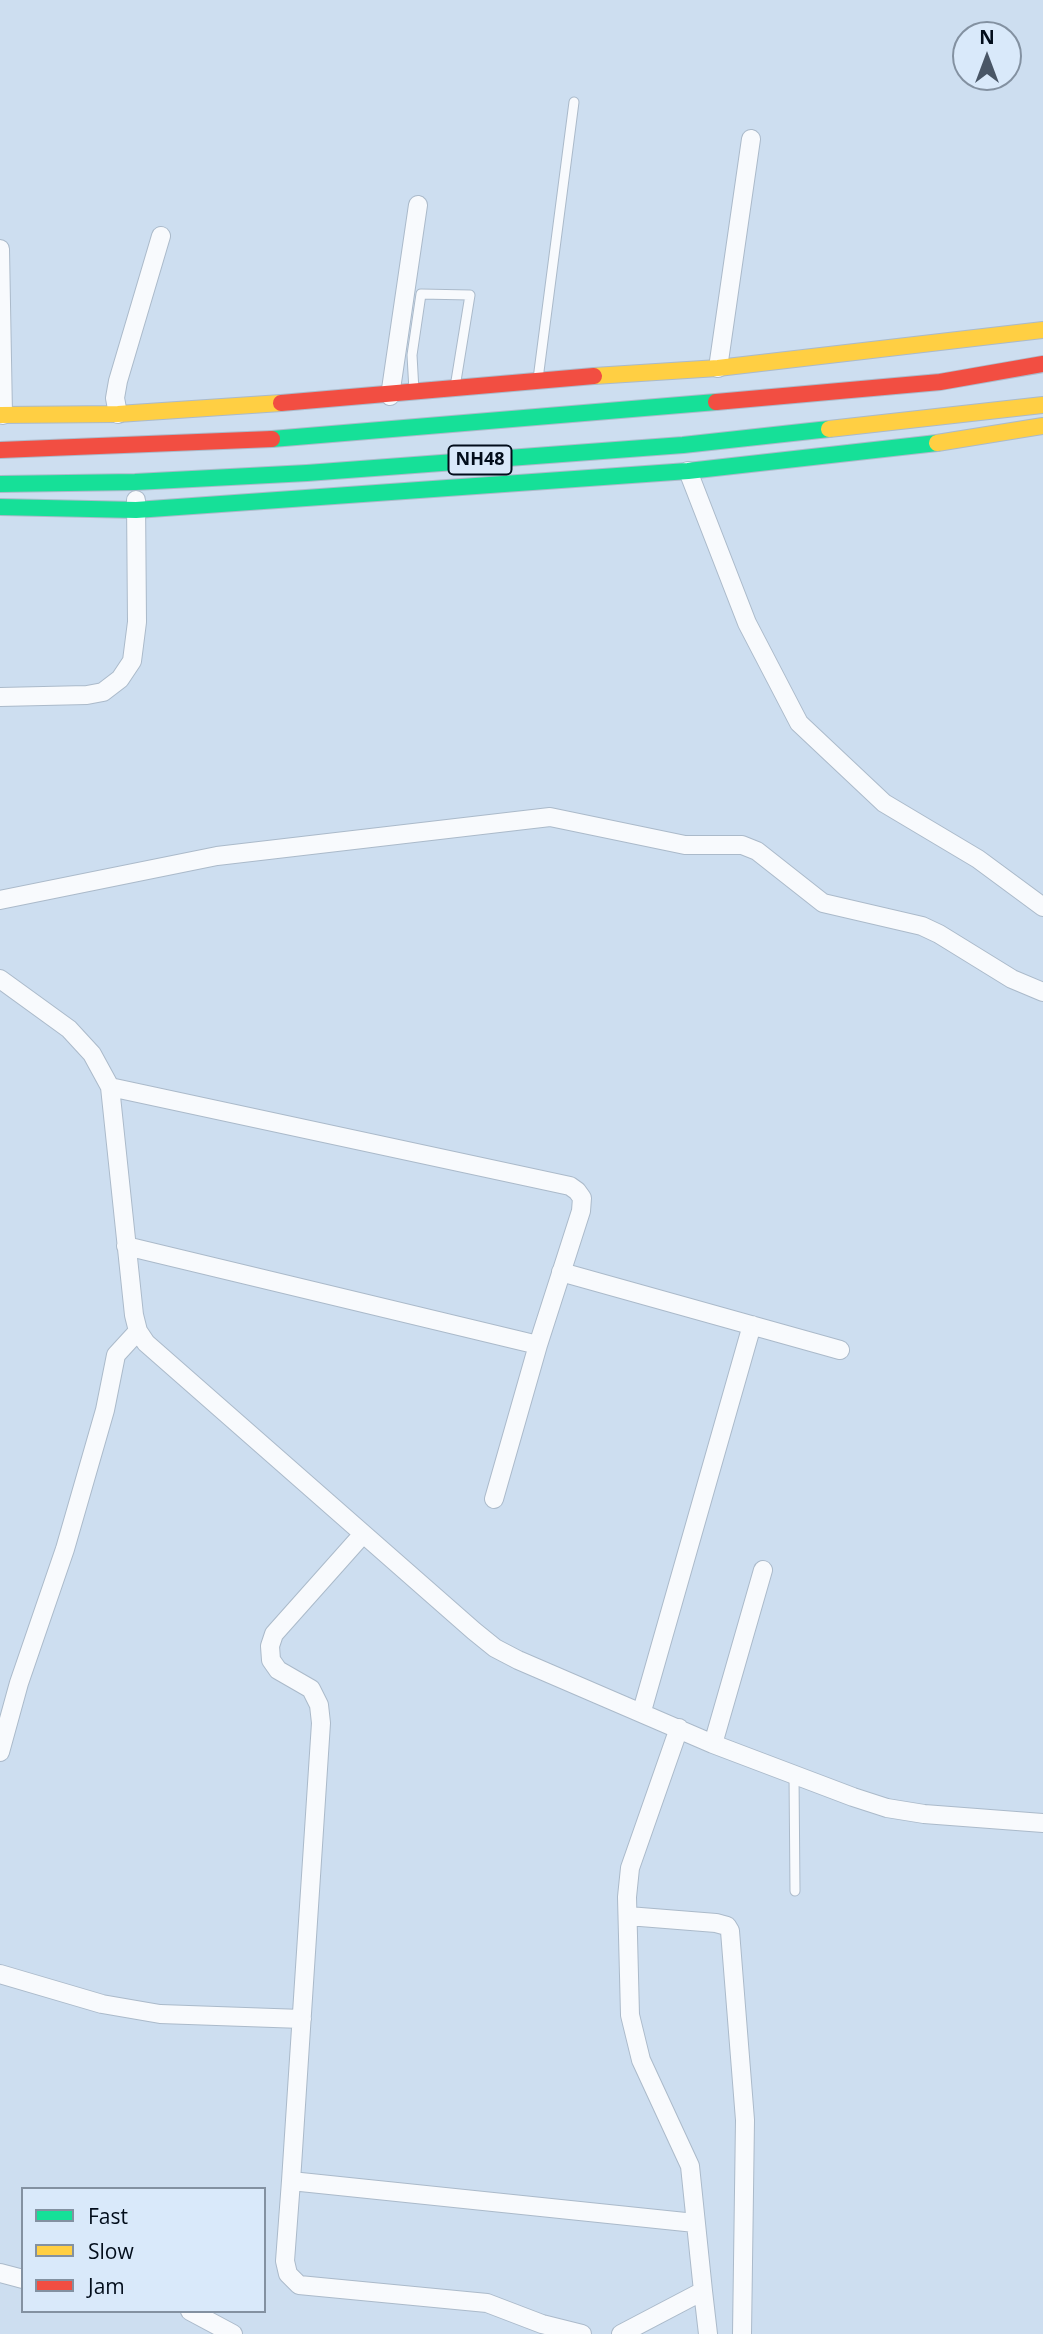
<!DOCTYPE html>
<style>
body{margin:0}
#map{position:relative;width:1043px;height:2334px;overflow:hidden;background:#cddef0;font-family:"Open Sans",sans-serif}
canvas{display:block}
.legend{position:absolute;left:21px;top:2187px;width:245px;height:126px;box-sizing:border-box;background:#d9e9fa;border:2px solid #8391a1;margin:0;padding:9px 12px;list-style:none;font-size:21px;color:#020d1b}
.legend li{display:flex;align-items:center;gap:14px;height:35px}
.legend b{width:35px;border:2px solid #8391a1}
.north{position:absolute;left:952px;top:21px;width:70px;height:70px;box-sizing:border-box;background:#d9e9fa;border:2px solid #8391a1;border-radius:50%;rotate:0deg;font-size:19px;font-weight:700;line-height:28px;text-align:center;color:#020d1b}
.north::after{content:'';display:block;margin:auto;width:24px;height:32px;background:#495666;clip-path:polygon(50% 0,100% 100%,50% 72%,0 100%)}
</style>
<div id="map">
<canvas width="1043" height="2334"></canvas>
<ul class="legend">
<li><b style="height:9px;background:#16e098"></b>Fast</li>
<li><b style="height:9px;background:#ffcf43"></b>Slow</li>
<li><b style="height:9px;background:#f24e42"></b>Jam</li>
</ul>
<div class="north">N</div>
</div>
<script>
const ctx = document.querySelector('canvas').getContext('2d');
ctx.lineJoin = 'round';
function poly(rows) {
  const path = new Path2D();
  for (const r of rows) {
    path.moveTo(r[0], r[1]);
    for (let i = 2; i < r.length; i += 2) path.lineTo(r[i], r[i + 1]);
  }
  return path;
}
function trace(path, color, width, dash) {
  ctx.strokeStyle = color;
  ctx.lineWidth = width;
  ctx.lineCap = dash ? 'butt' : 'round';
  ctx.setLineDash(dash || []);
  ctx.stroke(path);
}
function label(font, color, halo, rows, align = 'center') {
  ctx.font = font + ' "Open Sans",sans-serif';
  ctx.lineWidth = 7;
  ctx.setLineDash([]);
  ctx.textBaseline = 'middle';
  ctx.strokeStyle = halo;
  ctx.fillStyle = color;
  for (const [text, x, y, turn = 0] of rows) {
    ctx.save();
    ctx.translate(x, y);
    ctx.rotate((+turn || 0) * Math.PI / 180);
    ctx.textAlign = isNaN(turn) ? turn : align;
    if (halo) ctx.strokeText(text, 0, 0);
    ctx.fillText(text, 0, 0);
    ctx.restore();
  }
}
const lane = poly([
 [538,379,574,102],
 [414,391,412,355,421,294,470,295,456,381],
 [794,1775,795,1891]
]);
const street = poly([
 [0,249,3,415],
 [718,368,751,139],
 [390,396,418,205],
 [118,414,115,398,118,381,161,236],
 [688,471,747,623,799,723,884,803,978,859,1043,907],
 [0,697,87,695,103,692,120,679,132,661,137,622,136,500],
 [0,900,217,856,550,817,685,845,742,845,757,851,823,903,922,926,939,934,1012,979,1043,992],
 [0,979,69,1029,92,1054,110,1087,134,1315,138,1331,146,1343,474,1631,495,1648,518,1660,713,1744,853,1797,887,1808,924,1814,1043,1823],
 [110,1087,570,1186,577,1191,582,1198,581,1211,538,1345,494,1499],
 [126,1246,538,1345],
 [561,1272,840,1350],
 [363,1534,274,1634,270,1646,271,1660,278,1670,311,1689,319,1705,321,1723,291,2181,695,2223],
 [642,1711,752,1325],
 [713,1744,763,1570],
 [0,1752,19,1683,65,1549,105,1410,116,1355,138,1331],
 [628,1916,716,1923,727,1926,730,1931,745,2120,742,2334],
 [0,1974,102,2004,160,2014,302,2019],
 [291,2181,285,2261,288,2274,299,2285,487,2303,542,2324,582,2334],
 [0,2273,23,2279],
 [703,2291,708,2334],
 [190,2311,233,2334],
 [621,2334,703,2291,690,2166,641,2060,630,2015,627,1897,630,1868,679,1728]
]);
const fast = poly([
 [272,439,716,402],
 [0,484,135,482,307,473,683,445,829,429],
 [0,507,136,510,688,471,937,443]
]);
const slow = poly([
 [594,376,718,368,1043,330],
 [0,415,118,414,281,403],
 [829,429,1043,405],
 [937,443,1043,426]
]);
const jam = poly([
 [716,402,940,382,1043,364],
 [281,403,594,376],
 [0,450,272,439]
]);
const shields = [
 [480,460,63]
];
const shieldNames = [
 ["NH48",480,460]
];
trace(lane, '#abbaca', 11);
trace(street, '#abbaca', 20);
trace(fast, '#abbaca', 18);
trace(slow, '#abbaca', 18);
trace(jam, '#abbaca', 18);
trace(lane, '#f8fafd', 9);
trace(street, '#f8fafd', 18);
trace(fast, '#16e098', 16);
trace(slow, '#ffcf43', 16);
trace(jam, '#f24e42', 16);
for (const [x, y, w] of shields) {
  const box = new Path2D();
  box.roundRect(x - w / 2, y - 14.5, w, 29, 5);
  ctx.fillStyle = '#d9e9fa';
  ctx.fill(box);
  trace(box, '#020d1b', 2);
}
label('bold 18px', '#020d1b', null, shieldNames);
</script>
